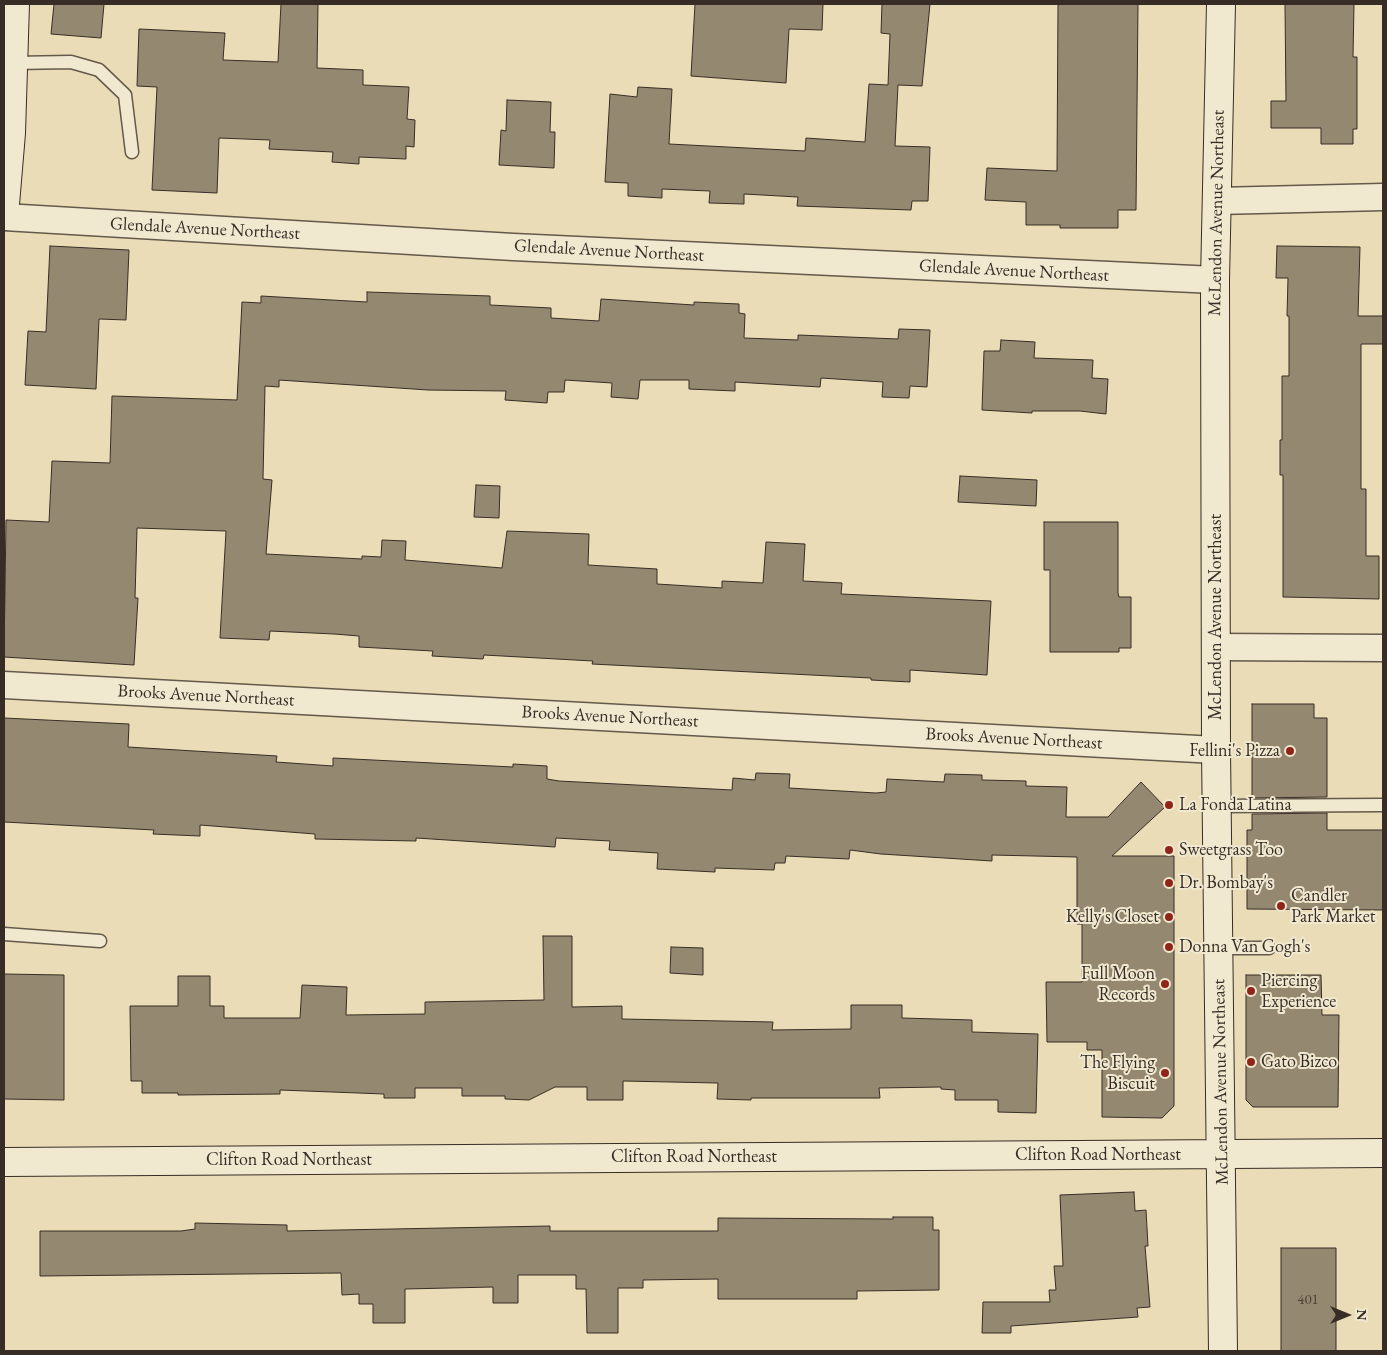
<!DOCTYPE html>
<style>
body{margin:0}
#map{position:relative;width:1387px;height:1355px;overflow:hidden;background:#e9dcb6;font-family:"EB Garamond",serif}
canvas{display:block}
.frame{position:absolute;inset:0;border:5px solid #382d26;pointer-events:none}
.north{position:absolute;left:1322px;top:1290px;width:50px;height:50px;-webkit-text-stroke:4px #f1e8d0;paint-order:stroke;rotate:90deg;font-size:14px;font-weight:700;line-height:20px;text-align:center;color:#382d26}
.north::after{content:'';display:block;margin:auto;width:18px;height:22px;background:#382d26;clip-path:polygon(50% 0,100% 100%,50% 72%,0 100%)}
</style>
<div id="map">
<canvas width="1387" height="1355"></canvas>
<div class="frame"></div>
<div class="north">N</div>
</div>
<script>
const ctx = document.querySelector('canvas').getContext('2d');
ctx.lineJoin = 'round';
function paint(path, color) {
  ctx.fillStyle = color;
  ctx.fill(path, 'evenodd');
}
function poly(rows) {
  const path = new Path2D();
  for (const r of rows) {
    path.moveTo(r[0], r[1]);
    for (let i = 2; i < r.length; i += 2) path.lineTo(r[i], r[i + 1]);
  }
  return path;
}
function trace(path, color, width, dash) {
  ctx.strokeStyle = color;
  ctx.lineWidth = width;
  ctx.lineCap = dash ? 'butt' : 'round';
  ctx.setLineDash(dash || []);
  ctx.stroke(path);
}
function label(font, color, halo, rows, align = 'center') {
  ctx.font = font + ' "EB Garamond",serif';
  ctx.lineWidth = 4;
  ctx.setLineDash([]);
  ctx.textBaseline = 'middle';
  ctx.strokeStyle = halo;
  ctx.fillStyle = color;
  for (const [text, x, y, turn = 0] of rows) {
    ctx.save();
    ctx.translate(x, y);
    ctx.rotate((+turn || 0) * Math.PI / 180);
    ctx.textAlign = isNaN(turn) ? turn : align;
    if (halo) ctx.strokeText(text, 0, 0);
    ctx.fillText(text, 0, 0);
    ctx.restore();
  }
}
const building = poly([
 [54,4,104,4,101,38,51,34,54,4],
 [281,4,318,4,317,68,363,70,363,85,409,87,407,119,415,120,414,147,406,146,406,159,359,157,359,164,332,162,333,152,269,149,270,140,219,138,217,193,152,190,157,87,137,86,139,29,225,33,223,60,278,62,281,4],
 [695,4,823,4,822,30,789,29,786,83,691,76,695,4],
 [882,4,930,4,922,86,898,85,895,146,930,147,928,201,912,201,911,210,797,206,798,197,744,194,744,204,709,203,710,191,662,189,662,198,628,196,628,183,605,182,610,94,637,97,638,87,672,89,669,144,805,151,806,138,865,142,869,84,888,85,890,34,881,33,882,4],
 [1058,4,1138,4,1136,210,1118,210,1118,228,1060,228,1060,225,1026,225,1026,202,985,200,987,168,1057,171,1058,4],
 [1285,4,1354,4,1353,57,1357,57,1357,129,1353,129,1353,144,1321,144,1321,128,1271,128,1271,101,1286,101,1285,4],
 [507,100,551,102,550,132,555,132,554,168,499,165,501,130,506,131,507,100],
 [50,246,129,250,126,320,99,319,96,389,25,385,28,331,46,332,50,246],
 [1277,246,1360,247,1358,316,1383,316,1383,344,1361,344,1361,489,1366,489,1366,556,1379,556,1379,599,1283,597,1283,475,1280,475,1280,440,1282,440,1282,376,1289,376,1289,316,1287,316,1288,278,1276,278,1277,246],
 [367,292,490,296,490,305,551,308,551,318,599,321,601,299,694,305,694,302,739,304,739,313,745,314,744,338,798,340,798,335,898,339,899,329,930,330,927,387,910,386,909,398,882,397,883,382,821,378,820,387,735,382,735,391,689,389,689,380,640,380,638,399,611,397,612,383,565,380,564,392,548,392,547,403,505,400,506,391,428,390,279,380,279,387,265,386,263,479,272,480,266,554,362,559,362,556,381,557,382,540,406,541,405,560,502,568,507,531,589,534,588,565,657,569,657,584,722,588,722,581,763,583,766,542,805,544,803,581,842,583,841,594,991,601,987,675,910,670,910,682,871,680,871,678,592,664,593,661,484,655,483,659,432,656,433,651,359,647,359,636,334,634,270,631,269,640,220,638,226,531,137,528,135,598,138,598,134,665,4,657,6,520,49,522,52,461,110,463,112,396,237,400,242,302,261,303,261,296,367,302,367,292],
 [1001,340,1035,342,1034,358,1093,360,1092,378,1108,379,1106,414,1080,411,1032,411,1032,413,982,410,984,351,1000,351,1001,340],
 [960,476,1037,480,1036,506,958,502,960,476],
 [476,485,500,486,499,518,474,517,476,485],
 [1044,522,1118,522,1118,593,1119,597,1131,597,1131,648,1119,648,1119,652,1050,652,1050,570,1044,570,1044,522],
 [1252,704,1314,704,1314,718,1327,718,1327,797,1252,798,1252,704],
 [4,718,129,724,128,747,277,756,276,762,333,766,333,758,513,767,513,764,547,766,547,779,559,781,732,790,733,778,755,780,756,773,790,774,789,788,876,793,886,792,887,779,944,782,945,774,982,775,982,780,1026,781,1026,786,1067,787,1066,817,1108,817,1141,782,1165,807,1112,856,1174,856,1174,1106,1162,1118,1102,1117,1102,1050,1087,1050,1087,1042,1047,1042,1046,982,1082,982,1082,924,1077,924,1077,857,992,855,992,861,881,854,850,850,849,859,786,856,785,863,775,863,774,870,715,868,715,872,657,869,658,853,609,850,610,841,556,838,555,847,416,838,416,841,315,839,315,834,200,825,200,836,153,834,154,830,4,822,4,718],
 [1327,813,1327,830,1383,830,1383,910,1247,909,1247,830,1252,830,1252,814,1327,813],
 [543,936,572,936,572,1007,622,1006,622,1019,773,1022,772,1030,851,1029,851,1005,902,1005,902,1018,972,1020,972,1032,1038,1034,1036,1113,998,1112,998,1100,955,1100,955,1090,941,1089,941,1087,879,1088,880,1098,751,1098,751,1100,717,1099,718,1083,623,1081,623,1100,587,1100,587,1087,555,1087,529,1100,505,1099,505,1096,462,1096,462,1088,415,1088,415,1098,384,1098,384,1094,280,1090,280,1094,178,1095,178,1093,142,1093,142,1081,131,1081,130,1006,178,1006,178,976,210,976,210,1006,224,1006,224,1018,300,1018,302,985,347,987,346,1015,425,1014,425,1002,544,1000,543,936],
 [671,947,703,948,703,975,670,973,671,947],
 [4,974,64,975,64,1100,4,1099,4,974],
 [1246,975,1321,975,1322,1015,1339,1015,1338,1107,1253,1107,1246,1100,1246,975],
 [1134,1192,1135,1211,1146,1210,1148,1246,1145,1246,1150,1307,1137,1308,1138,1317,1011,1326,1011,1333,982,1333,983,1302,1050,1302,1049,1290,1056,1290,1054,1266,1063,1266,1060,1195,1134,1192],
 [893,1217,933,1217,933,1230,939,1230,939,1290,857,1291,857,1299,718,1299,718,1279,643,1280,643,1288,618,1288,618,1333,587,1333,586,1289,576,1289,576,1275,518,1275,518,1303,493,1303,493,1287,405,1289,405,1323,373,1323,373,1304,359,1304,359,1294,342,1295,341,1273,40,1276,40,1231,181,1231,195,1229,195,1223,287,1225,287,1231,550,1226,550,1231,718,1231,718,1218,893,1219,893,1217],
 [1281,1248,1336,1248,1336,1351,1281,1351,1281,1248]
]);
const lane = poly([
 [14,63,71,62,99,70,125,95,132,152],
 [1217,806,1383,805],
 [4,934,100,941],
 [1219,948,1269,948]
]);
const street = poly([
 [1217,201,1383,197],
 [4,217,513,247,1215,280],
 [1216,647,1383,648],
 [4,685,1216,750]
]);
const secondary = poly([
 [1221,4,1215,280,1216,750,1223,1351],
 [4,216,11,133,15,4],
 [4,1162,1383,1153]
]);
const markers = [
 [1290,751,5,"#8f2418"],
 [1169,805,5,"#8f2418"],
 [1169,850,5,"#8f2418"],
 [1169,883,5,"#8f2418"],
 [1281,906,5,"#8f2418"],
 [1169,917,5,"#8f2418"],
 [1169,947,5,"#8f2418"],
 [1165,984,5,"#8f2418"],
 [1251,991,5,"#8f2418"],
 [1251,1062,5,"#8f2418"],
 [1165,1073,5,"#8f2418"]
];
const numberNames = [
 ["401",1308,1300]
];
const streetNames = [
 ["McLendon Avenue Northeast",1217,213,-89],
 ["Glendale Avenue Northeast",205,229,3],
 ["Glendale Avenue Northeast",609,251,3],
 ["Glendale Avenue Northeast",1014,271,3],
 ["McLendon Avenue Northeast",1216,617,-90],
 ["Brooks Avenue Northeast",206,696,3],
 ["Brooks Avenue Northeast",610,717,3],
 ["Brooks Avenue Northeast",1014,739,3],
 ["McLendon Avenue Northeast",1221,1082,-91],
 ["Clifton Road Northeast",1098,1155],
 ["Clifton Road Northeast",694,1157],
 ["Clifton Road Northeast",289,1160]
];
const poiNames = [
 ["Fellini's Pizza",1280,751,"right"],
 ["La Fonda Latina",1179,805],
 ["Sweetgrass Too",1179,850],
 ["Dr. Bombay's",1179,883],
 ["Candler",1291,896],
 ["Park Market",1291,917],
 ["Kelly's Closet",1159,917,"right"],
 ["Donna Van Gogh's",1179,947],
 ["Full Moon",1155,974,"right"],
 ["Records",1155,995,"right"],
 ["Piercing",1261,981],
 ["Experience",1261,1002],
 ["Gato Bizco",1261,1062],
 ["The Flying",1155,1063,"right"],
 ["Biscuit",1155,1084,"right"]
];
paint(building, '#948871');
trace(building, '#382d26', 1);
trace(lane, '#64594a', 15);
trace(street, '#64594a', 29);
trace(secondary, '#382d26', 30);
trace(lane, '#f1e8d0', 12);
trace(street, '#f1e8d0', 26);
trace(secondary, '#f1e8d0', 28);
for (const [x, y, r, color] of markers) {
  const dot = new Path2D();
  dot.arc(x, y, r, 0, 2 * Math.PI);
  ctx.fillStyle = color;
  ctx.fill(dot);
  trace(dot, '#f1e8d0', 2);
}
label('15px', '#4f4439', null, numberNames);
label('18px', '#382d26', '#f1e8d0', streetNames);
label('18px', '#382d26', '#f1e8d0', poiNames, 'left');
</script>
